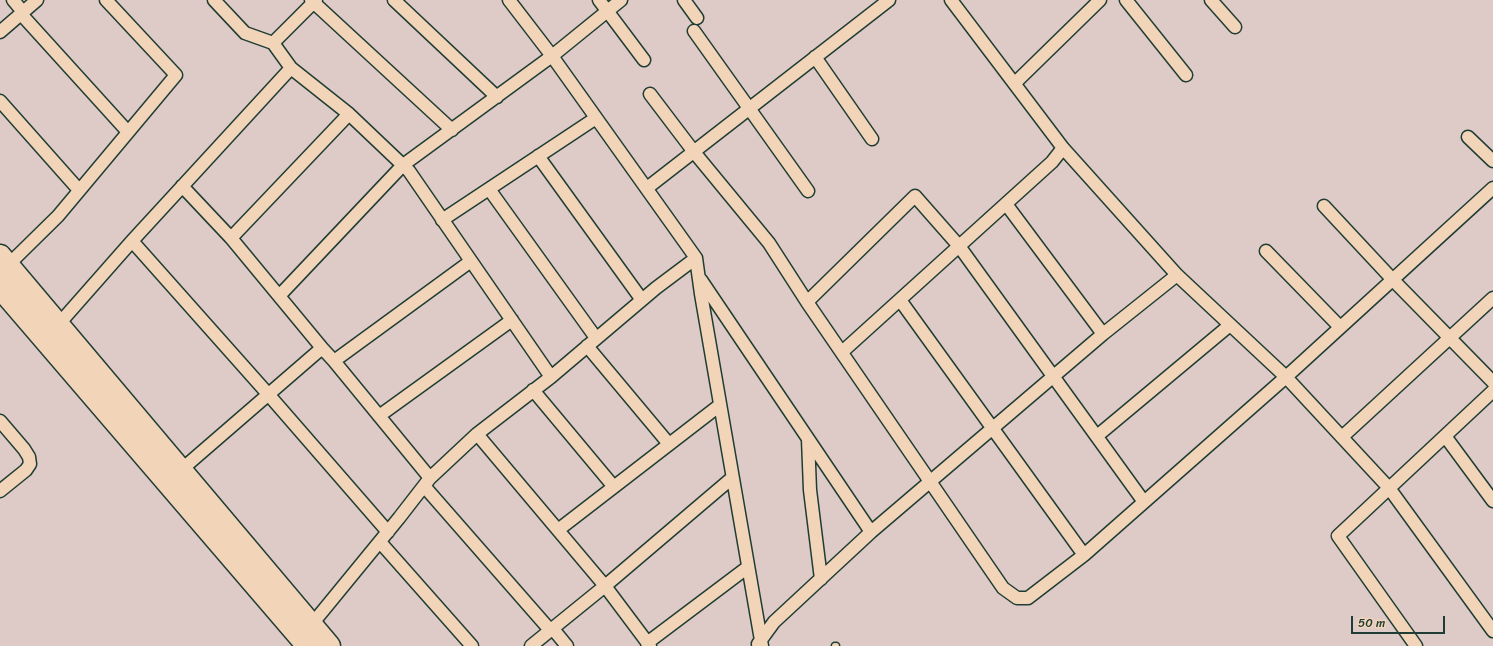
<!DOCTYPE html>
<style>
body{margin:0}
#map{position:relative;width:1493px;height:646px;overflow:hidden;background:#decac6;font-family:Sriracha,sans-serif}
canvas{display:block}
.scale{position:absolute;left:1351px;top:616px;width:94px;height:18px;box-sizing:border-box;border:2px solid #1f3d34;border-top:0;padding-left:5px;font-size:12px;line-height:14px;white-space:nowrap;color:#1f3d34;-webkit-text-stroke:3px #f2d5b9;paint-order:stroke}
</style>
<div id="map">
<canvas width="1493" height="646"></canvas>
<div class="scale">50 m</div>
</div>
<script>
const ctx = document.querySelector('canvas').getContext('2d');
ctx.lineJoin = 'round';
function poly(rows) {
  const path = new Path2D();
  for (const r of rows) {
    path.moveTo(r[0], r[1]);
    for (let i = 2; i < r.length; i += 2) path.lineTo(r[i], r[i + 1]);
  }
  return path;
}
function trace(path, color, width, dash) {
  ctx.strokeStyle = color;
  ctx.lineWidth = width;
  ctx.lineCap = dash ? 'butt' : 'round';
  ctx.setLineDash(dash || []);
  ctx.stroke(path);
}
const lane = poly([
 [835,646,836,646]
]);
const street = poly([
 [13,0,23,12],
 [214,0,245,33,273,43,316,0],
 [311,0,452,130],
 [394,0,497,97],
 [509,0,552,56,696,258,701,294,762,646],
 [599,0,644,60],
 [684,0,697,18],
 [951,0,1063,148,1177,275,1286,377,1389,488,1493,631],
 [1126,0,1186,75],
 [1211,0,1235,27],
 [21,14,128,132],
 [694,31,808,191],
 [0,32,37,0],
 [273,43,291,68],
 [815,57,872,139],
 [1015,83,1100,0],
 [650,94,694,152,769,243,807,302,915,196,959,246,1144,502],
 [0,101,79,190],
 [1468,137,1493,161],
 [538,156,642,300],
 [182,186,231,238,322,348],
 [647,188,889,0],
 [489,189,596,338],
 [1006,204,1103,334],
 [1324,206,1393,280,1493,382],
 [442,220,596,118],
 [231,238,349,114],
 [132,241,268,394,388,532],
 [1266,251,1340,327],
 [0,273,58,216,176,75,106,0],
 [701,280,871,532],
 [280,295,403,165,552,56,621,0],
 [900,300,1084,555],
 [807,302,1003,588,1017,598,1028,598,1084,555,1286,377,1493,188],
 [58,325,132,241,291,68,349,114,409,171,551,377],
 [587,346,669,444],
 [842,352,1052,162,1063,148],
 [334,361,430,478],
 [533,390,614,487],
 [379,416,512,320],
 [0,421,24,449,29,457,30,464,26,470,0,491],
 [477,434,605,586,650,646],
 [1097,436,1230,325],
 [1445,436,1493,501],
 [1342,437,1493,298],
 [808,439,810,490,821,579],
 [181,470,322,348,334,361,471,261],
 [424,486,550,630],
 [558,530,720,405],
 [380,542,472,646],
 [308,629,399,518,430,478,477,434,551,377,656,288,696,258],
 [553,629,567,646],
 [647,643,748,567],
 [758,644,774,622,871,532,1103,334,1177,275],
 [531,646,605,586,732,478],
 [1416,646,1338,536,1493,391]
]);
const highway = poly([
 [0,256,329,646],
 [0,287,308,646]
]);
trace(lane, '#1f3d34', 9);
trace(street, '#1f3d34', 15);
trace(highway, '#1f3d34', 25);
trace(lane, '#f2d5b9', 6);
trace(street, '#f2d5b9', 12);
trace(highway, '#f2d5b9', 22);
</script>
